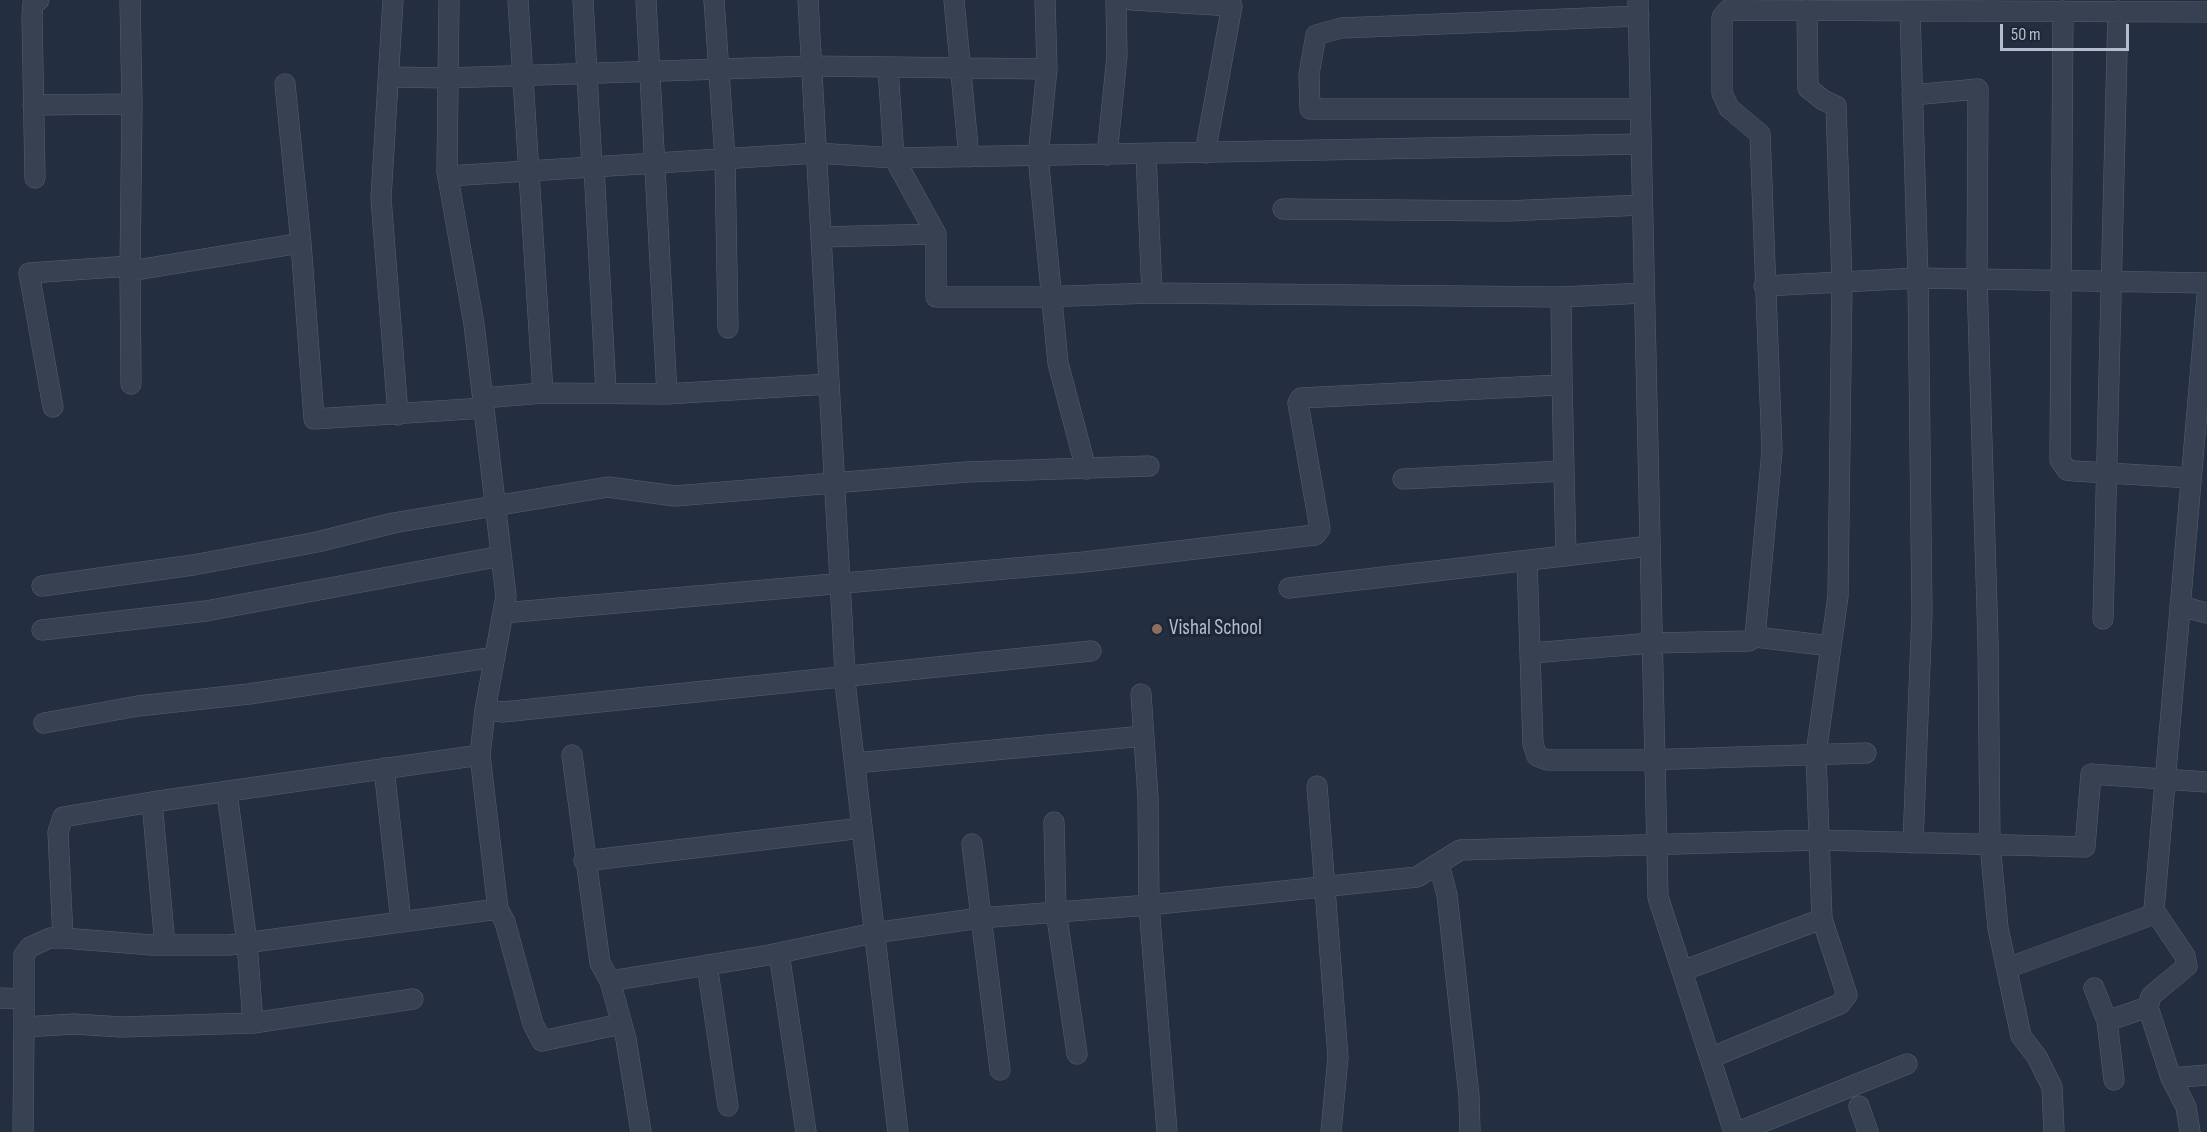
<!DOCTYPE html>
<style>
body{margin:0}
#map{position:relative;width:2207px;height:1132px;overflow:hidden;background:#232f41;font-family:"Sofia Sans Condensed",sans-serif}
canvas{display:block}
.scale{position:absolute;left:2000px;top:24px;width:129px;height:27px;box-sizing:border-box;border:3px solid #b4bdcb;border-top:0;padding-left:8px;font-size:18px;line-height:21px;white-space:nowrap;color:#b4bdcb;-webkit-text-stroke:4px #1c2636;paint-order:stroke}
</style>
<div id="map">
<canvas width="2207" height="1132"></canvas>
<div class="scale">50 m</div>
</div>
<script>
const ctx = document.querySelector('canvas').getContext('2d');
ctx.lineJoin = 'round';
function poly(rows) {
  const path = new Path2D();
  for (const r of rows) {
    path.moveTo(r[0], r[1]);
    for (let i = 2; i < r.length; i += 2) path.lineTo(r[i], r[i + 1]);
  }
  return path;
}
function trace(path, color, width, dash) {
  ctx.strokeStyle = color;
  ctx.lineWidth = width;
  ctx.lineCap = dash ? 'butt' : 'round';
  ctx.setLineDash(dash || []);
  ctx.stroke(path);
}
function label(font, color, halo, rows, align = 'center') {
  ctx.font = font + ' "Sofia Sans Condensed",sans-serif';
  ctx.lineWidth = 6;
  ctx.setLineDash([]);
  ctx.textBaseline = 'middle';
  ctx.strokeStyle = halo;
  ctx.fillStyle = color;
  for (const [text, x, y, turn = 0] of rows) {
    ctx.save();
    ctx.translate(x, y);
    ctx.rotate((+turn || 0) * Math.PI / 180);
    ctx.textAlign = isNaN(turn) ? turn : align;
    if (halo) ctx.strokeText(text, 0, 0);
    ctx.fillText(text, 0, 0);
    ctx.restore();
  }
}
const minor = poly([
 [130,0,132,104],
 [393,0,381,198,398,415],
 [449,0,447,172,474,324,506,596,485,710,480,755,498,909,505,922,533,1024,542,1041,621,1024],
 [518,0,543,393],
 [583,0,592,167],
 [646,0,667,394],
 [714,0,725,159,728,328],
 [808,0,846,691,898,1132],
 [954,0,969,157],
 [1045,0,1047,69,1038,156,1058,363,1086,469],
 [1132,0,1232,6,1205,153],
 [1638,0,1658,897,1734,1132],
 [1910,11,1918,278,1922,613,1913,843],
 [2063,11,2060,460,2067,470,2075,471,2191,478],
 [1639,16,1341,28,1316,35,1309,74,1310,109,1640,109],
 [888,68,894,158,936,234,936,297,1040,297,1152,293,1561,297],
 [389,77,448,78,812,66,1047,69],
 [285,84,301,243,314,419,484,408],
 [1912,95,1978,89,1977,278,1988,642,1990,844,1998,928,2021,1036,2037,1057,2052,1087,2054,1132],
 [33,105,132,104,130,271,301,243],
 [1146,154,1152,293],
 [1107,155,1117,56,1116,0],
 [594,167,606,392],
 [448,176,817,153,894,158,1641,144],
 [35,178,32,16,33,4,39,0],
 [1283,209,1507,211,1642,205],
 [821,237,936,234],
 [130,271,131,384],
 [1764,286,1918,278,2207,283],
 [483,398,543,393,667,394,829,384],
 [53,407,29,273,130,266],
 [1564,471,1566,556],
 [1403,479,1564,471,1562,381],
 [1527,561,1533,744,1537,756,1547,760,1643,760,1866,753],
 [42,586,193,565,317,542,393,523,608,487,675,496,967,472,1149,466],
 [1289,588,1650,546],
 [2180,606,2207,613],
 [503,613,1084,562,1315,535,1320,529,1298,403,1301,398,1558,385,1562,381,1561,297,1644,293],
 [2103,619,2118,11],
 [42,630,206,611,501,556],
 [1755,637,1831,646],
 [1532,653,1652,643,1749,641,1755,637,1772,451,1760,134,1729,108,1722,93,1722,17,1728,10,2207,12],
 [1141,694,1148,798,1149,905,1167,1132],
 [485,710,503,712,1091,651],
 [44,723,138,706,249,694,495,657],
 [480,755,152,802,63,817,58,832,63,938,152,945,230,945,498,909],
 [572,755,600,963,610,981,626,1039,641,1132],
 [855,763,1144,736],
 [384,768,401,922],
 [1317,786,1338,1057,1331,1132],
 [227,793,247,943,253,1023],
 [152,802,165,945],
 [1054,822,1056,911,1077,1054],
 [972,844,1000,1070],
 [584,861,862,828],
 [1439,864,1447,895,1469,1096,1470,1132],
 [2154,910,2185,956,2187,966,2151,996,2148,1007,2171,1078,2186,1107,2190,1132],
 [779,953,806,1132],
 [707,965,728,1106],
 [2007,968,2149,916,2154,910,2207,296],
 [1682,971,1822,919],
 [610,981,769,955,874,933,980,918,1149,905,1417,877,1460,850,1819,840,2085,847,2091,774,2207,782],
 [2094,988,2107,1021,2114,1080],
 [0,998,24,999],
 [2107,1021,2148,1007],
 [24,1027,24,955,30,947,50,938,63,938],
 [1710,1058,1840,1004,1847,995,1822,919,1816,754,1838,596,1842,281,1836,106,1823,100,1808,88,1807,10],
 [2171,1078,2207,1075],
 [1859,1106,1868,1132],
 [23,1132,24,1027,74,1024,121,1027,253,1023,413,999],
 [1738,1132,1907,1064]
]);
const markers = [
 [1157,629,6,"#8d6e63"]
];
const poiNames = [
 ["Vishal School",1169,629]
];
trace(minor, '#555f6e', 21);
trace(minor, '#384151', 20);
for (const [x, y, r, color] of markers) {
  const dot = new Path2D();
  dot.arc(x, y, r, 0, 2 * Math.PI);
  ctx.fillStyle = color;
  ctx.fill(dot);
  trace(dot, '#1c2636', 2);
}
label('21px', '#b4bdcb', '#1c2636', poiNames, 'left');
</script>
